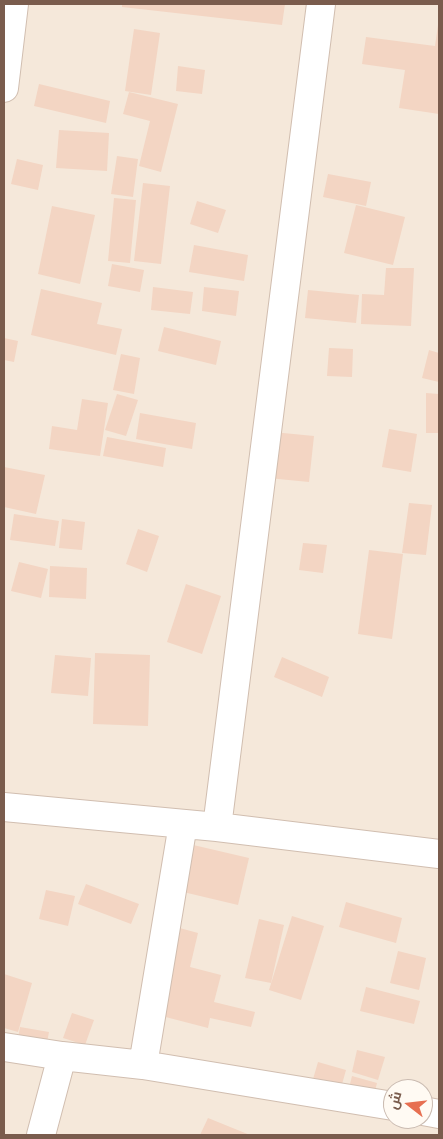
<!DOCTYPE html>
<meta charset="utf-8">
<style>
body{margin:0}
#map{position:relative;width:443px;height:1139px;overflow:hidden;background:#fdf6ec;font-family:"Open Sans",Cairo,sans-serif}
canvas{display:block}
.frame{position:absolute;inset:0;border:5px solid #7a5c4d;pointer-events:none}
.north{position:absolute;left:383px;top:1079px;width:50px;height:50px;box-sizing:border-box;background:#fffaf3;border:1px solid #cabbb1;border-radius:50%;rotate:286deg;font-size:14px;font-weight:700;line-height:20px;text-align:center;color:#7a5c4d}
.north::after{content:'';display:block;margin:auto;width:18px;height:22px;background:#e76f51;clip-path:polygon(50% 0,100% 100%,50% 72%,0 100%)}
</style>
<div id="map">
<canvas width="443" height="1139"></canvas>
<div class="frame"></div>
<div class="north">ش</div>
</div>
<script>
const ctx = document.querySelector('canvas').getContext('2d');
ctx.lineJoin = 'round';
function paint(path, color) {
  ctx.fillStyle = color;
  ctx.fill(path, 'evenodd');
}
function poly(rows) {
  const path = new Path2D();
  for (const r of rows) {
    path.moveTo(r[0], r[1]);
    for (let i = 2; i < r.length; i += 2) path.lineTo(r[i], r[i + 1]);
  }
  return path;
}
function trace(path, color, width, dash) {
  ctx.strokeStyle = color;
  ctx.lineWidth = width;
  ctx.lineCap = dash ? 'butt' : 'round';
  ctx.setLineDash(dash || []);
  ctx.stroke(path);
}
const residential = poly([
 [4,4,439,4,439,1135,4,1135],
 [393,1089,423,1089,423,1119,393,1119]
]);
const building = poly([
 [122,4,285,4,282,25,122,7],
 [438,25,439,25,439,114,399,108,405,70,362,64,366,37,435,46],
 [134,29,160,33,151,95,125,91],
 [178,66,205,70,202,94,176,91],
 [39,84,110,101,106,123,34,106],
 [129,92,178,104,161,172,139,166,150,121,123,114],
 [59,130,109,133,107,171,56,168],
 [117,156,138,159,133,197,111,194],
 [17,159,43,165,38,190,11,184],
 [328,174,371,182,366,206,323,197],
 [143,183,170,186,161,264,134,261],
 [114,198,136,200,130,263,108,261],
 [197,201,226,210,218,233,190,224],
 [356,205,405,217,393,265,344,253],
 [52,206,95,215,80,284,38,274],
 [194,245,248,255,244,281,189,272],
 [112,264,144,270,140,292,108,286],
 [386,268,414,268,411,326,361,324,362,294,384,295],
 [153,287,193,292,190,314,151,310],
 [204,287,239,291,236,316,202,311],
 [41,289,102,303,97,324,122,329,116,355,31,335],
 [308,290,359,295,356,323,305,318],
 [164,327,221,341,216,365,158,351],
 [4,338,18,341,14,362,4,360],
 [329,348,353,349,352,377,327,376],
 [429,350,439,353,439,382,422,378],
 [121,354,140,358,134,394,113,390],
 [426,393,439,394,439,433,426,433],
 [117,394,138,400,126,436,105,430],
 [82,399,108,403,100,456,49,449,52,426,77,430],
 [140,413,196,423,192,449,136,439],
 [389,429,417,434,411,472,382,467],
 [273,432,314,436,309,482,268,478],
 [107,437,166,448,163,467,103,456],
 [4,467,45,475,36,514,4,507],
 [409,503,432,505,426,555,402,553],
 [14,514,59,521,55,546,10,540],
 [62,519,85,522,82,550,59,548],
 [138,529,159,536,147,572,126,564],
 [303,543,327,545,323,573,299,570],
 [369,550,403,554,392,639,358,634],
 [19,562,48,569,41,598,11,591],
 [50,566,87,568,86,599,49,597],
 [186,584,221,596,202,654,167,642],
 [95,653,150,655,148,726,93,724],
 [55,655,91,658,88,696,51,693],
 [282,657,329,677,322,697,274,677],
 [189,844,249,858,238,905,179,891],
 [86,884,139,904,131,924,78,904],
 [46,890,75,896,68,926,39,919],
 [346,902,402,918,396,943,339,927],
 [292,916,324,926,301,1000,269,990],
 [259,919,284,925,271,983,245,978],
 [176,927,198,933,190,967,221,975,214,1002,255,1012,251,1027,210,1018,208,1028,154,1014],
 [398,951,426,958,419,990,390,983],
 [4,974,32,983,18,1032,4,1028],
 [366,987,420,1001,414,1024,360,1011],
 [72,1013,94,1020,85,1045,63,1038],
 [20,1027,49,1032,45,1053,16,1049],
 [357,1050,385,1057,378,1080,352,1072],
 [318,1062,346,1070,339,1095,311,1086],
 [352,1076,377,1083,371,1107,346,1100],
 [208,1118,250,1135,200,1135]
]);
const street = poly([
 [4,88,14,4],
 [4,807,217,827,439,854],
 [217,827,321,4],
 [4,1047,62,1056,143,1065,393,1106],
 [143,1065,183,824],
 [423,1111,439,1114],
 [41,1135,62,1056]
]);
paint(residential, '#f5e8da');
paint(building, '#f3d5c3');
trace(street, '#d1beb0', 30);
trace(street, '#fff', 28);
</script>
